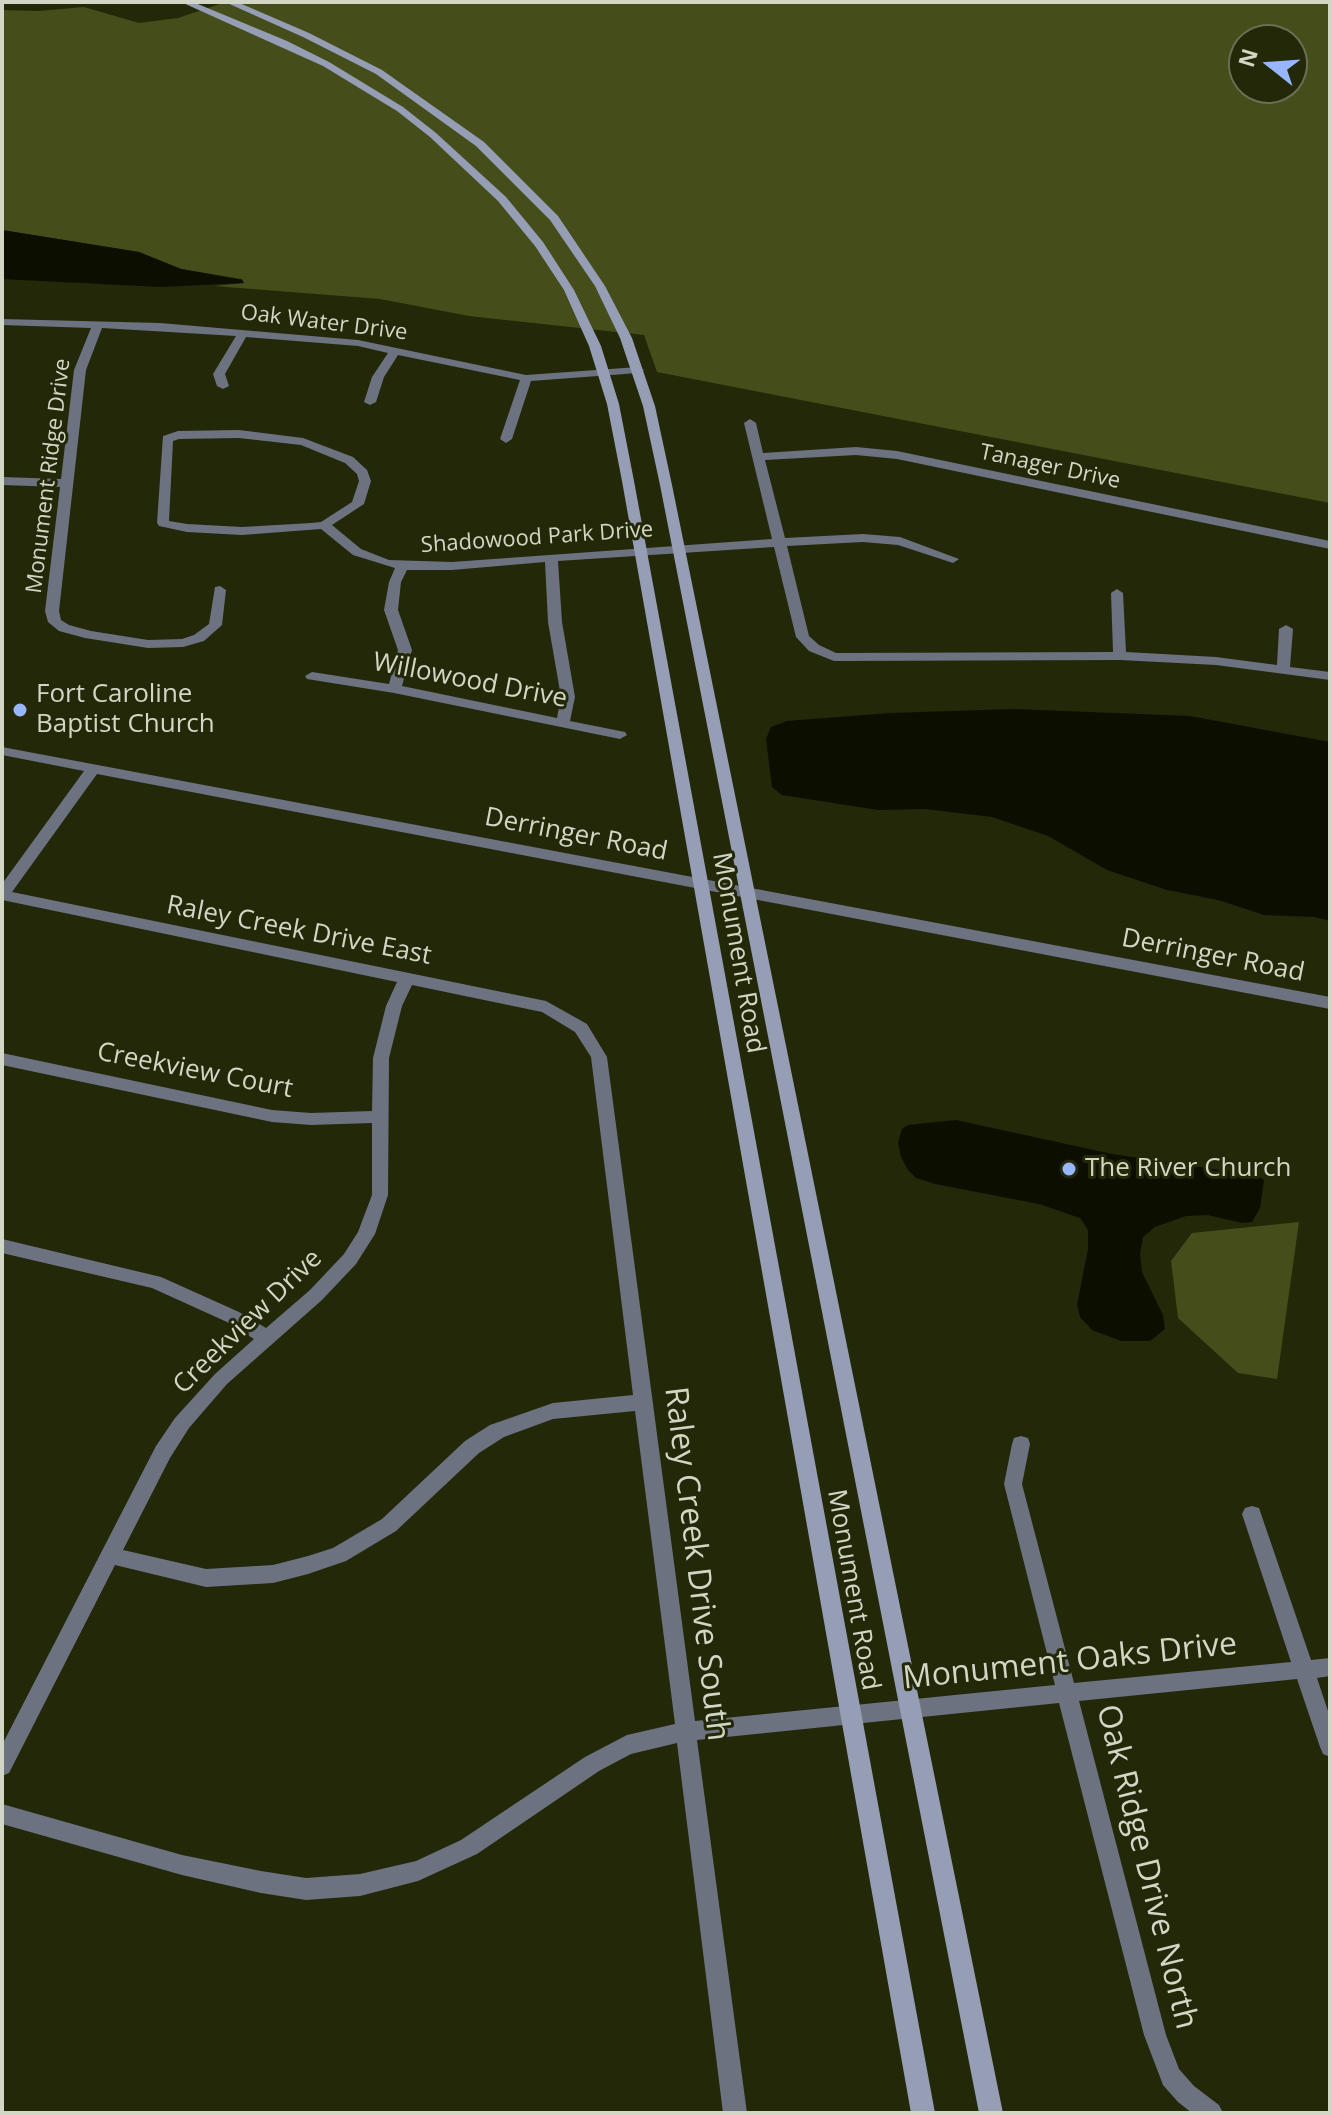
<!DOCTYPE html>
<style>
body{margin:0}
#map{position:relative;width:1332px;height:2115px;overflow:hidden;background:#232809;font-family:"Open Sans",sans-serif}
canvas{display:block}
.frame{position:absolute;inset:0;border:4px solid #d2d6c4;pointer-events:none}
.north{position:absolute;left:1228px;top:24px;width:80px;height:80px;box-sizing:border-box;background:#232809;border:2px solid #696e54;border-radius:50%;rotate:287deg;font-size:22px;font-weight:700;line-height:32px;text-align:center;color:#d2d6c4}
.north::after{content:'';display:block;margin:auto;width:28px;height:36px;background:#98b6fd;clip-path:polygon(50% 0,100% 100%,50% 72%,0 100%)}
</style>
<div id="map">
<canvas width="1332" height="2115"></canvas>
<div class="frame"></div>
<div class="north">N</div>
</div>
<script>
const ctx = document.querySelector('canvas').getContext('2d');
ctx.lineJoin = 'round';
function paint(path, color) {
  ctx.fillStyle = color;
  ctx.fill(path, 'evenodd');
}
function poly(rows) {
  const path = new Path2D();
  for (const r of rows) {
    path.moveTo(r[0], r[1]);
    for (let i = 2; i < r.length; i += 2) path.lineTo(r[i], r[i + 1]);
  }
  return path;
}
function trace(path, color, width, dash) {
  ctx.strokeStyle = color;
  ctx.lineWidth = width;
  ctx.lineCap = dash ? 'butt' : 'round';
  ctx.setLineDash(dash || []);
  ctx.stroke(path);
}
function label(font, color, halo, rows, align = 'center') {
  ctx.font = font + ' "Open Sans",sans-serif';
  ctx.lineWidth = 6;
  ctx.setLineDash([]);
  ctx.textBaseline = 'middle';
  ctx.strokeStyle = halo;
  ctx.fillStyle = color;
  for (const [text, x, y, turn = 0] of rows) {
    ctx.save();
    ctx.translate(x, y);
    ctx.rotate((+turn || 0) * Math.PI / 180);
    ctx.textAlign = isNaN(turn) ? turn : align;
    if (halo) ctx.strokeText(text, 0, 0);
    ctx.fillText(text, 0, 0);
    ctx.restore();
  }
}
const green = poly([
 [226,2,1330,2,1330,503,657,372,644,335,469,316,380,299,214,286,244,283,242,279,181,269,139,252,2,230,2,10,39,11,84,7,139,23,178,18],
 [1244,40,1292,40,1292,88,1244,88],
 [1299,1222,1277,1379,1238,1373,1178,1318,1171,1261,1192,1233]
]);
const water = poly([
 [2,230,139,252,181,269,242,280,244,283,161,287,2,279],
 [1014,709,1190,716,1330,742,1330,921,1314,917,1264,915,1218,900,1167,890,1107,870,1048,836,992,817,925,809,878,810,782,795,772,787,766,739,771,727,787,721,890,713],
 [956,1120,1112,1154,1255,1175,1264,1180,1260,1208,1252,1222,1242,1223,1207,1215,1186,1216,1155,1227,1143,1237,1140,1254,1142,1272,1163,1315,1165,1329,1150,1341,1121,1341,1092,1330,1080,1317,1077,1305,1088,1249,1088,1230,1080,1218,1039,1204,935,1184,916,1178,908,1170,901,1157,898,1143,902,1129,908,1125]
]);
const street = poly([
 [2,319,160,323,358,340,526,375,638,367,644,370,638,373,531,381,512,439,506,443,500,439,520,380,398,355,384,377,376,402,370,405,364,402,372,377,388,353,358,346,246,337,225,374,229,386,223,389,217,386,213,374,236,336,102,328,86,370,59,611,61,620,69,625,91,631,148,640,182,639,194,635,209,624,215,587,220,586,226,590,222,625,204,641,183,647,148,648,85,638,59,631,48,622,45,611,60,487,2,485,2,477,61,479,74,370,91,328,2,325,2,319],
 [750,419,756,423,763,453,856,447,897,451,1330,541,1330,549,897,459,856,455,765,460,785,538,863,534,900,537,959,559,953,563,898,545,863,542,787,546,809,636,819,645,836,653,1113,652,1111,593,1117,589,1123,593,1126,652,1216,657,1277,665,1279,629,1286,625,1293,629,1290,667,1330,672,1330,680,1216,665,1120,660,834,661,809,651,796,637,774,547,558,561,562,622,575,697,570,721,625,732,627,735,620,739,394,693,307,679,305,676,312,672,389,684,398,650,384,610,389,582,395,568,353,555,321,529,242,535,187,532,159,526,157,523,163,436,178,431,239,430,303,438,353,457,367,470,371,481,364,504,332,525,361,549,389,560,452,562,772,539,744,423,750,419],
 [239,438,301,445,345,463,357,474,359,481,352,502,321,522,311,523,242,527,187,524,169,521,173,441,179,439,239,438],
 [545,562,548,622,561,697,557,718,402,686,412,650,398,610,401,582,407,570,452,570,545,562],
 [2,747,1330,997,1330,1009,97,774,12,892,546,1001,587,1024,607,1057,695,1721,1055,1685,1004,1484,1012,1444,1014,1438,1021,1436,1028,1438,1030,1444,1022,1484,1074,1683,1291,1662,1242,1514,1245,1508,1252,1506,1259,1508,1311,1660,1330,1658,1330,1676,1317,1678,1330,1717,1330,1757,1323,1754,1320,1747,1297,1679,1079,1701,1166,2035,1179,2069,1194,2086,1219,2105,1223,2113,1192,2113,1178,2102,1163,2085,1160,2077,1144,2035,1059,1703,697,1740,747,2113,723,2113,677,1743,631,1754,599,1771,477,1854,418,1881,360,1896,306,1900,261,1893,182,1875,2,1824,2,1804,182,1855,261,1871,306,1878,360,1874,416,1861,461,1840,585,1757,627,1735,675,1724,635,1411,553,1419,504,1437,479,1453,396,1531,346,1561,308,1574,273,1583,206,1587,115,1565,9,1773,2,1776,2,1745,156,1446,175,1418,215,1374,254,1339,227,1322,152,1288,2,1253,2,1239,161,1277,239,1312,266,1328,310,1290,344,1254,358,1232,372,1195,372,1123,311,1125,272,1122,2,1065,2,1053,272,1110,311,1113,372,1111,373,1058,386,1006,397,982,2,900,2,884,84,771,2,755,2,747],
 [412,985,542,1012,575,1032,591,1057,633,1395,553,1403,490,1425,465,1441,382,1519,333,1548,308,1556,273,1565,206,1569,123,1550,170,1458,189,1428,227,1384,322,1300,356,1264,375,1234,388,1195,389,1058,402,1006,412,985]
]);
const secondary = poly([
 [181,2,193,2,287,41,329,62,403,107,436,133,506,197,543,242,574,290,601,346,619,404,634,481,935,2113,911,2113,622,481,607,404,589,346,564,290,535,246,498,201,430,137,397,111,323,66,181,2],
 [225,2,237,2,309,33,382,70,484,142,558,216,605,286,632,338,655,406,672,485,1003,2113,979,2113,660,485,643,406,620,338,595,286,550,220,476,146,376,74,303,37,225,2]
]);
const markers = [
 [20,710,8,"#98b6fd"],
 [1069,1169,8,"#98b6fd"]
];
const farStreetnames = [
 ["Oak Water Drive",324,323,7],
 ["Tanager Drive",1050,467,12],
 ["Monument Ridge Drive",49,476,-83],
 ["Shadowood Park Drive",537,538,-4]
];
const streetNames = [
 ["Willowood Drive",470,681,11],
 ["Derringer Road",576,835,11],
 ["Raley Creek Drive East",299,931,11],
 ["Monument Road",738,953,80],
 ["Derringer Road",1213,956,11],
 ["Creekview Court",195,1071,11],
 ["Creekview Drive",248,1322,-44],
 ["Monument Road",853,1590,80]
];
const poiNames = [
 ["Fort Caroline",36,695],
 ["Baptist Church",36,725],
 ["The River Church",1085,1169]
];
const nearStreetnames = [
 ["Raley Creek Drive South",696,1564,83],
 ["Monument Oaks Drive",1070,1662,-6],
 ["Oak Ridge Drive North",1146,1867,76]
];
paint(green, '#454e1a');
paint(water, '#0c0f00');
paint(street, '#6c7280');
paint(secondary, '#959eb4');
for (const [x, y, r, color] of markers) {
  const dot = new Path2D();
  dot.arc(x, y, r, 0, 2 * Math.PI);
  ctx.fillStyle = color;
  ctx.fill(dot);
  trace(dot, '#232809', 3);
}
label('22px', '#d2d6c4', '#232809', farStreetnames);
label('26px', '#d2d6c4', '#232809', streetNames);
label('26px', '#d2d6c4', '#232809', poiNames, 'left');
label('32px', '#d2d6c4', '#232809', nearStreetnames);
</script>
